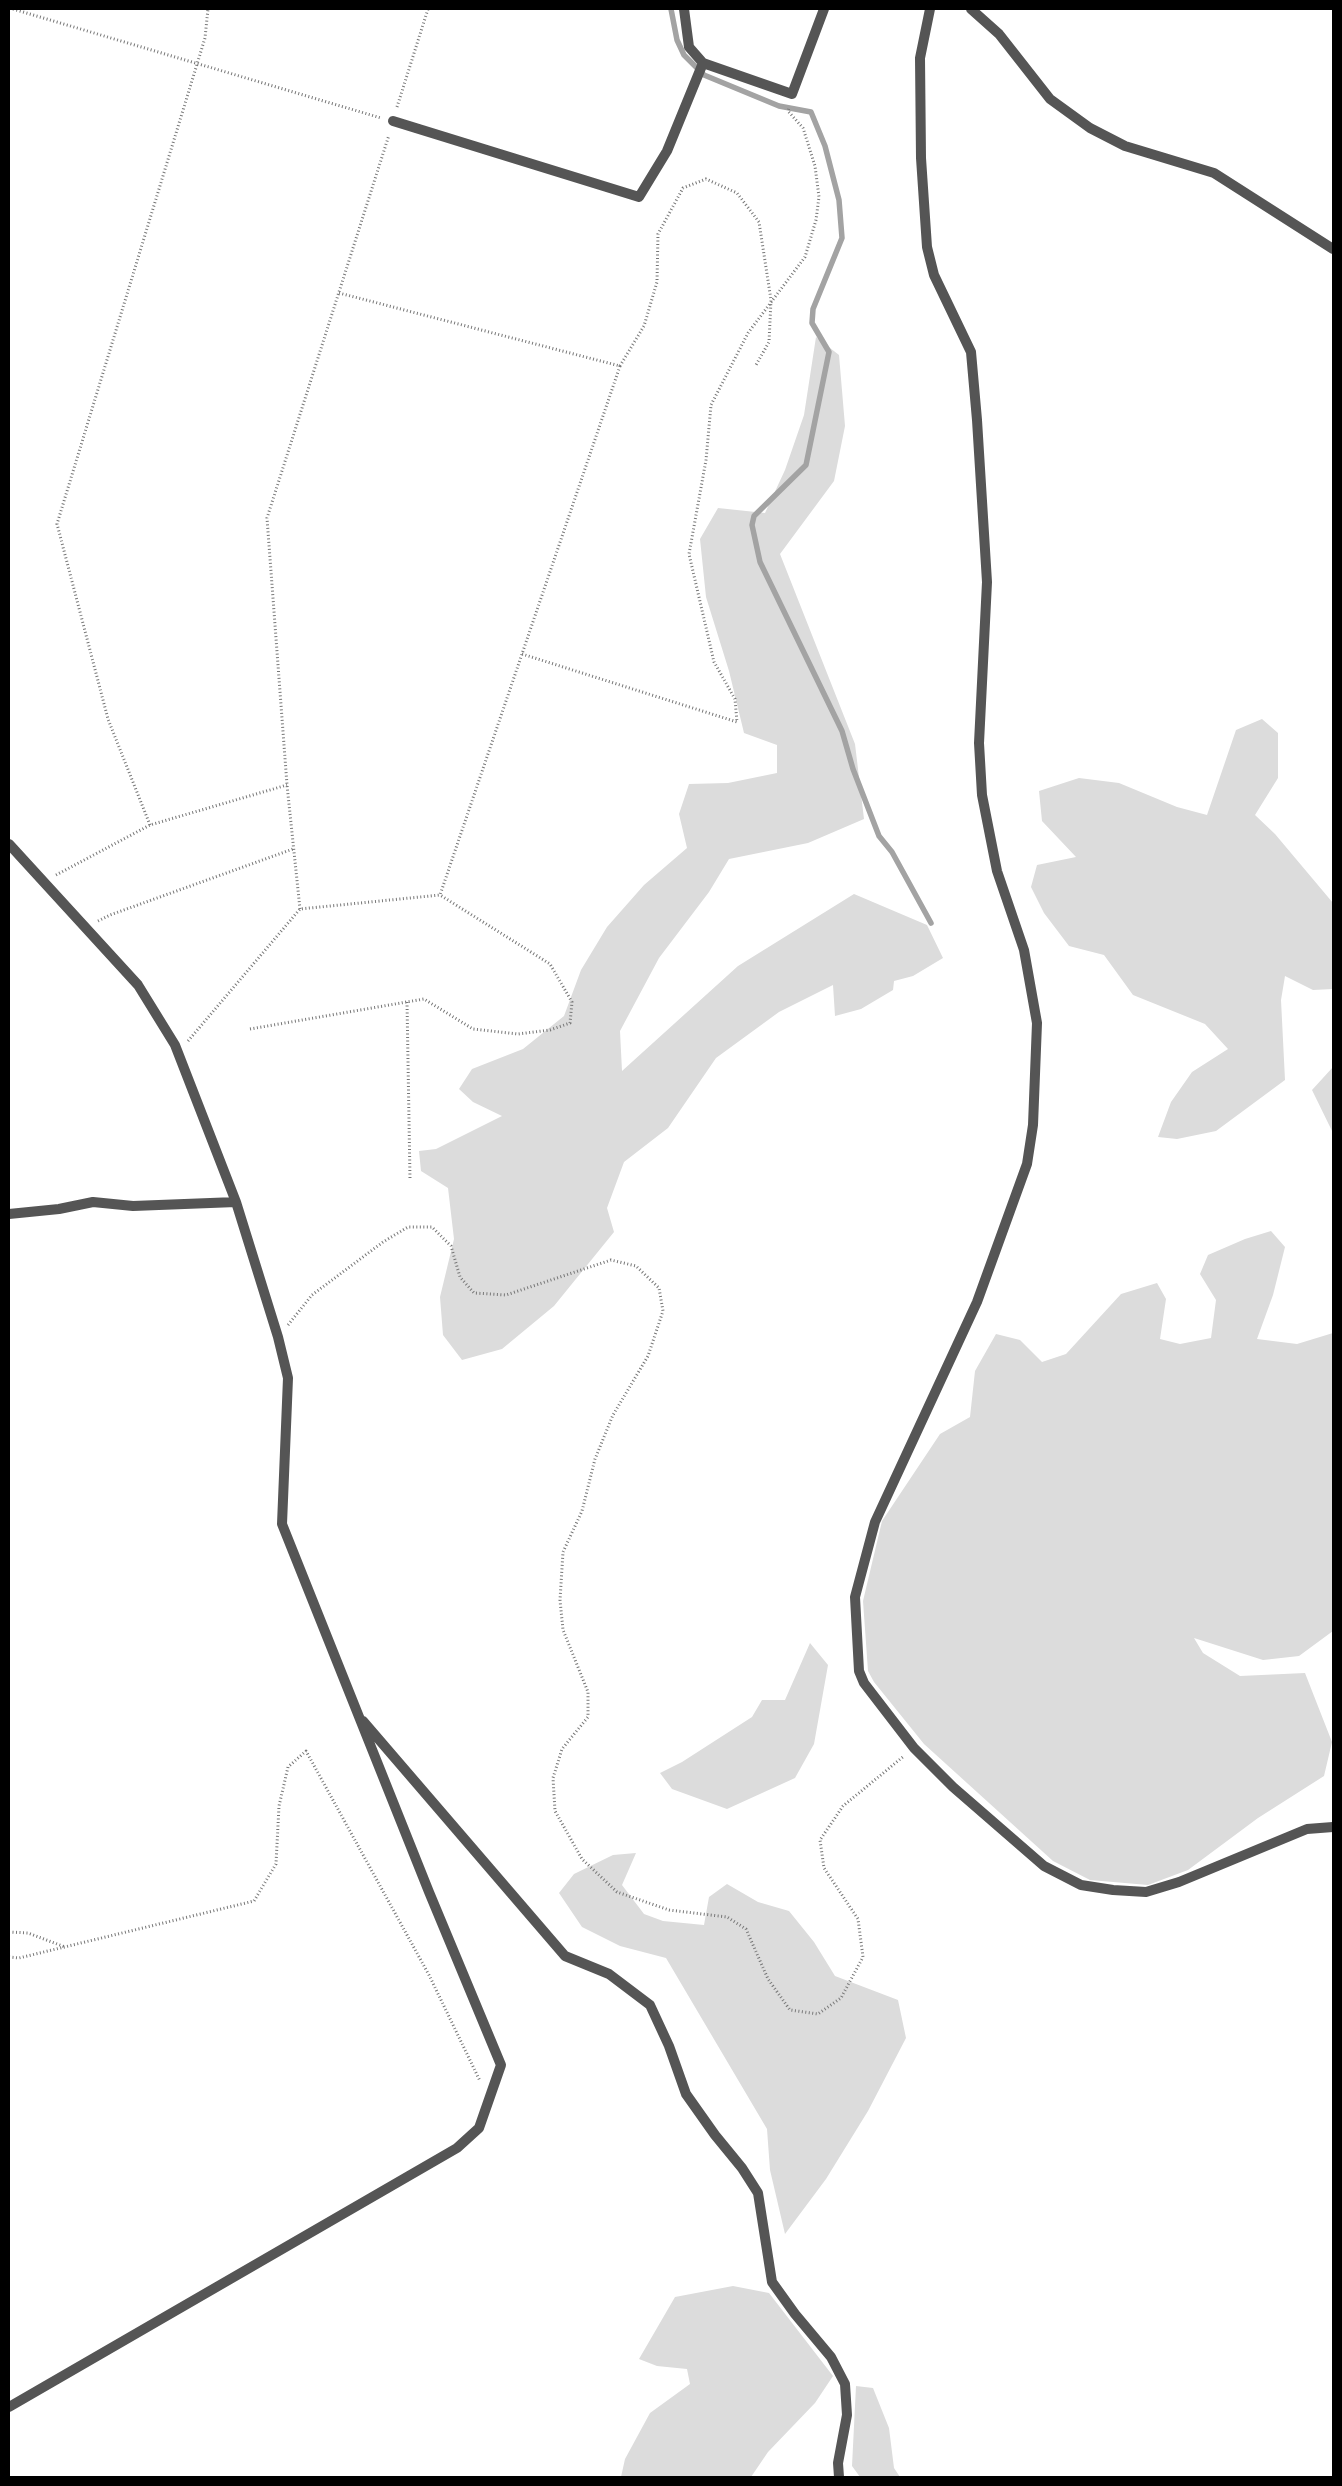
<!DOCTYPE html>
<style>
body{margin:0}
#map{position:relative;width:1342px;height:2486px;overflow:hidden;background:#fff;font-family:Lato,sans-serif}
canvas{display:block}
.frame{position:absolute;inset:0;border:10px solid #000;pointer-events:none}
</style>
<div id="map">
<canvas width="1342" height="2486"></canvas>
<div class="frame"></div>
</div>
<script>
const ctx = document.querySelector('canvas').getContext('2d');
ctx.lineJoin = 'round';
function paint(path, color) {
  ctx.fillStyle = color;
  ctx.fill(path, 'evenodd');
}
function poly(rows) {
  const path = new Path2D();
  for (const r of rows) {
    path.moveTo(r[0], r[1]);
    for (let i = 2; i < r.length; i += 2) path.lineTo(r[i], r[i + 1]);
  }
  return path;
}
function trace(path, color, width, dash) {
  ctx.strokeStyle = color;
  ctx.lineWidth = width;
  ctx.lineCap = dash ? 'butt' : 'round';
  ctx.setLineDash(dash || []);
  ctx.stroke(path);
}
const green = poly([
 [816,337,839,355,845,426,834,481,780,554,855,744,864,819,808,843,729,859,709,892,659,958,620,1031,622,1071,738,966,854,894,927,925,943,958,913,976,894,981,893,990,861,1009,835,1016,833,985,779,1012,716,1058,668,1128,624,1162,607,1208,614,1232,554,1306,502,1349,462,1360,443,1335,440,1297,454,1239,448,1188,421,1171,419,1151,436,1149,502,1116,473,1102,459,1089,472,1069,523,1049,564,1016,581,970,607,927,644,885,687,848,679,814,689,784,728,783,777,773,777,745,744,733,729,671,706,597,700,539,718,508,765,513,785,470,804,415],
 [1262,719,1278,733,1278,778,1255,815,1275,834,1333,903,1333,989,1313,990,1285,976,1281,1000,1285,1080,1216,1131,1177,1139,1158,1137,1171,1102,1192,1072,1228,1049,1205,1024,1133,995,1104,955,1069,946,1044,913,1031,887,1037,865,1076,857,1042,821,1039,791,1079,778,1119,783,1177,807,1207,815,1236,730],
 [1333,1067,1333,1133,1312,1090],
 [1271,1231,1285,1247,1273,1295,1257,1339,1297,1344,1333,1333,1333,1631,1299,1656,1263,1660,1194,1638,1203,1653,1240,1676,1305,1673,1332,1742,1324,1776,1258,1818,1188,1870,1148,1885,1090,1880,1053,1861,924,1744,874,1682,868,1671,863,1601,882,1521,940,1434,970,1417,975,1371,996,1334,1020,1340,1042,1362,1066,1354,1121,1294,1157,1283,1166,1299,1160,1339,1180,1344,1211,1338,1216,1300,1200,1274,1208,1255,1245,1239],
 [810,1643,828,1665,814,1744,795,1778,727,1809,672,1789,660,1773,682,1762,752,1717,762,1700,785,1700],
 [636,1853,622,1885,644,1914,663,1921,704,1925,709,1897,727,1884,758,1902,789,1911,814,1942,835,1976,898,2000,906,2038,868,2111,826,2179,785,2234,770,2170,767,2129,666,1958,620,1946,582,1927,559,1893,574,1874,613,1855],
 [733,2286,769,2293,833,2376,815,2403,768,2452,751,2477,621,2477,625,2459,650,2413,690,2384,687,2369,657,2366,639,2359,675,2297],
 [856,2386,873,2388,889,2428,894,2468,900,2477,860,2477,852,2466]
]);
const stream = poly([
 [671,9,677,40,684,55,704,75,779,106,811,112,825,146,839,200,842,238,813,309,812,323,829,352,806,465,754,516,752,525,760,562,842,731,853,769,879,836,892,852,931,923]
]);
const path = poly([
 [13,9,381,118],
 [397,107,428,9],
 [620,366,644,326,657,282,658,234,683,188,706,179,737,193,759,222,771,300,769,342,756,365],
 [522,654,737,722,735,699,714,662,689,554,706,460,711,405,748,333,805,257,816,220,819,197,815,166,803,128,788,111,789,108],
 [150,825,108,719,57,524,205,38,208,9],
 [56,875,150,825,287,785],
 [300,909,287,785,267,518,389,135],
 [98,921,110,915,293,849],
 [407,1002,410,1179],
 [250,1029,424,999,473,1029,518,1034,550,1030,570,1023,572,1002,550,964,440,895],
 [188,1041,300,909,440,895,620,366,339,293],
 [288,1325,312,1295,383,1242,408,1227,432,1227,451,1246,460,1277,474,1293,506,1295,611,1260,636,1266,659,1288,663,1311,648,1356,613,1415,595,1459,582,1511,563,1552,560,1600,563,1630,588,1692,588,1717,562,1749,553,1778,555,1811,582,1859,617,1892,669,1910,727,1917,746,1929,768,1979,790,2010,818,2014,841,1998,863,1957,858,1919,824,1868,820,1840,843,1806,904,1756],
 [9,1932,28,1933,65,1947],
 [9,1957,19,1958,254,1901,276,1864,279,1806,288,1767,306,1751,429,1975,480,2081]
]);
const minor = poly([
 [684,9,689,47,703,63,792,94,824,9],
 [930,9,920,58,921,158,927,247,934,275,971,352,977,420,987,582,979,743,982,795,997,871,1024,950,1037,1023,1033,1125,1027,1164,977,1302,875,1522,855,1597,859,1671,864,1683,914,1748,953,1787,1044,1866,1081,1885,1113,1890,1146,1892,1179,1882,1307,1829,1333,1827],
 [971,9,999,34,1050,99,1090,128,1125,146,1214,173,1333,249],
 [393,121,639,197,667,151,703,63],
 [9,844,138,985,175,1045,236,1202,278,1337,288,1378,282,1524,429,1892,501,2065,479,2128,457,2148,9,2407],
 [9,1214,59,1209,93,1202,133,1206,236,1202],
 [363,1721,565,1956,609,1974,650,2005,669,2046,686,2094,715,2135,742,2168,758,2193,772,2282,795,2314,831,2357,845,2384,847,2415,838,2463,839,2477]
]);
paint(green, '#dcdcdc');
trace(stream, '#a3a3a3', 5.5);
trace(path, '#777', 3, [1, 2.5]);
trace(minor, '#555', 10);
</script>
